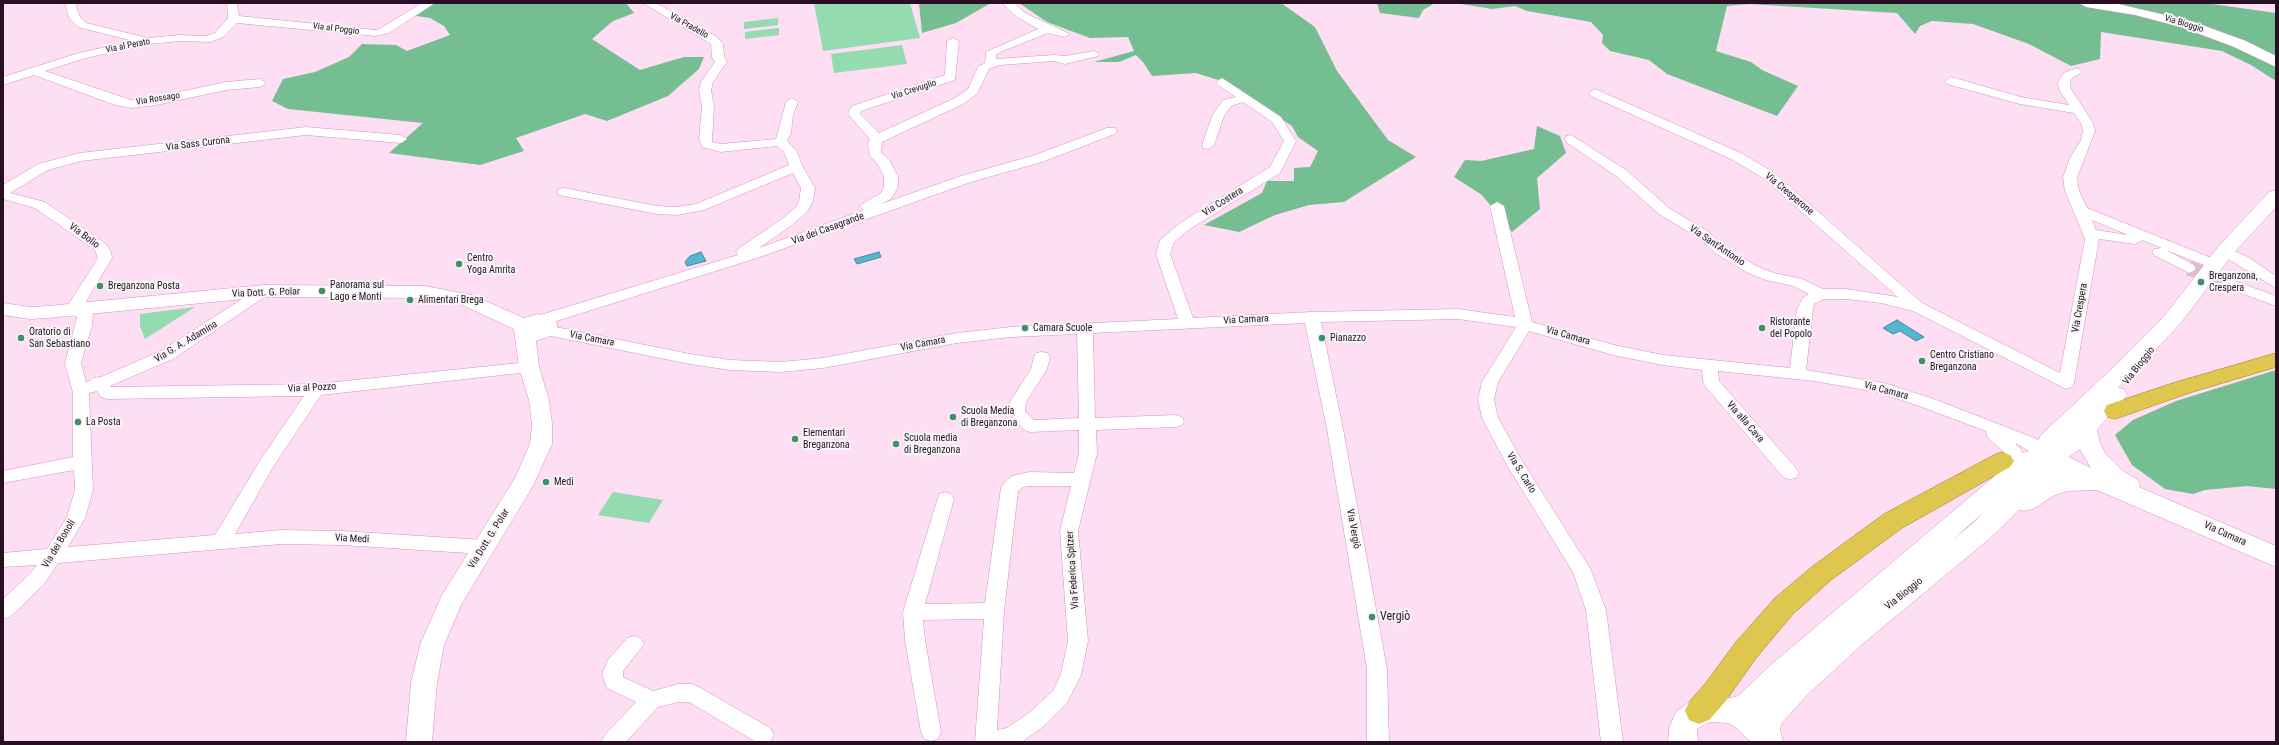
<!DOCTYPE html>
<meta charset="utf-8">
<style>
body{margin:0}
#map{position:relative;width:2279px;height:745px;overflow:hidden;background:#fddef3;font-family:"Roboto Condensed",sans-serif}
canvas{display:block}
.frame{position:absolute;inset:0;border:4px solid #290f23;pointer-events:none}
</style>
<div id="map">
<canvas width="2279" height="745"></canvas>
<div class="frame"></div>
</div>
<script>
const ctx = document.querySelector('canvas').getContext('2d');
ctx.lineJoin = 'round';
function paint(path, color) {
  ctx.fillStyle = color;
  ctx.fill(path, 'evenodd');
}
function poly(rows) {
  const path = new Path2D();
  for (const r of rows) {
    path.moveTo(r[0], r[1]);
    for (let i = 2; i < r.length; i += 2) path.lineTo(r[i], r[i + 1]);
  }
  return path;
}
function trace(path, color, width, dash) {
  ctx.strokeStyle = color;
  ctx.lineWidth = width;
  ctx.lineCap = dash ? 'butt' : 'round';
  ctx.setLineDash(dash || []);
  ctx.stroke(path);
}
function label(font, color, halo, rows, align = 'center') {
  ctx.font = font + ' "Roboto Condensed",sans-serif';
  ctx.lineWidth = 4;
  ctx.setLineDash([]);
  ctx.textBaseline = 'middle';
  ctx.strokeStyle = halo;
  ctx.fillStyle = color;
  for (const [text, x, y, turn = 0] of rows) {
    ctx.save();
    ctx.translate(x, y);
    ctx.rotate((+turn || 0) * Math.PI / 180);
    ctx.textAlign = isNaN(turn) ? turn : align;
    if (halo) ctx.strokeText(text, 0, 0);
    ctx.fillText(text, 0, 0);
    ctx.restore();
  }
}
const green = poly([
 [814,3,910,3,920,38,823,51],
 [778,18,778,25,744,29,744,22],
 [779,28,779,35,745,39,745,32],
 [902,45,907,64,834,73,831,54],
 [195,307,145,339,140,326,140,314],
 [613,492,663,500,649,523,598,515]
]);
const forest = poly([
 [430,3,626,3,634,13,613,21,592,39,640,70,684,57,704,57,699,69,668,96,607,121,585,114,516,138,524,151,480,165,389,153,423,123,288,109,272,101,283,79,315,72,349,57,362,44,396,45,407,51,450,35,444,26,430,18,410,15],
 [919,3,991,3,956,23,922,33],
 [1019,3,1281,3,1315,27,1337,71,1388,140,1416,157,1344,202,1309,205,1275,215,1239,232,1204,225,1262,193,1267,181,1294,181,1294,168,1310,167,1318,151,1298,137,1292,126,1228,83,1196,73,1152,76,1143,62,1136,55,1119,62,1094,62,1134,51,1128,37,1090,38,1047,22],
 [1377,3,1443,3,1435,3,1423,10,1419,18,1380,13],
 [1455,3,2205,3,2276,13,2276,81,2251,65,2222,51,2101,32,2100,59,2071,66,2029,44,1973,24,1932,21,1920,26,1915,34,1897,13,1749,4,1727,6,1716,51,1751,62,1762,70,1798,86,1777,116,1667,74,1649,60,1610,51,1602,43,1603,35,1591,22,1527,11,1515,6,1492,9],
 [1537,126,1560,136,1566,153,1537,178,1540,209,1512,232,1482,195,1454,177,1465,160,1481,161,1534,149],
 [2276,370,2276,489,2247,486,2205,490,2193,494,2165,489,2132,465,2115,435,2133,420,2176,401]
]);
const water = poly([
 [701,252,706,261,687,266,685,262,690,256,701,252],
 [879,252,881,257,857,264,854,259,879,252],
 [1897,320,1924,337,1916,341,1900,331,1893,334,1883,328,1897,320]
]);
const minorTunnel = poly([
 [2189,268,2229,284]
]);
const minor = poly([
 [65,3,75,3,80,17,86,23,148,38,180,35,206,36,215,33,228,18,227,3,237,3,239,16,376,30,381,28,422,3,435,3,389,33,376,36,237,23,223,37,211,42,180,41,149,44,86,58,45,71,131,100,156,97,226,82,260,79,266,83,260,87,226,90,156,105,131,108,115,105,34,75,3,85,3,77,79,53,133,41,78,27,69,18,65,3],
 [643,3,656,3,717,37,723,44,724,56,727,62,713,82,711,90,714,107,712,142,721,144,776,139,786,102,792,98,798,102,793,115,791,133,787,141,796,150,803,167,815,188,813,201,807,212,792,225,759,248,864,210,860,207,862,204,881,193,884,187,884,176,878,165,869,154,868,143,870,139,848,114,850,109,852,106,945,75,947,41,953,38,959,41,955,80,861,111,860,114,879,133,955,98,968,89,978,67,985,63,986,52,1038,29,1017,17,1002,3,1014,3,1025,13,1070,34,1064,37,1048,33,1000,52,996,55,996,59,1054,55,1065,56,1094,51,1100,54,1098,56,1065,64,1054,61,1000,65,989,69,977,94,963,104,882,142,881,153,889,160,898,176,898,187,891,199,881,204,961,176,1032,156,1107,128,1115,128,1117,131,1115,134,1042,162,971,182,757,258,547,324,537,324,534,320,537,316,738,255,736,252,738,249,782,219,796,207,799,201,801,188,793,173,704,210,677,215,657,214,559,195,557,192,559,189,564,188,657,206,677,207,696,204,789,165,784,152,777,146,720,152,702,147,699,139,702,107,699,90,701,82,715,62,712,57,711,44,643,3],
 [2077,68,2083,72,2072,78,2070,82,2071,89,2093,123,2095,131,2077,178,2079,191,2087,208,2219,261,2221,264,2219,267,2209,267,2166,250,2194,265,2196,268,2194,271,2189,273,2154,255,2152,252,2154,249,2162,248,2142,240,2135,244,2099,239,2074,383,2072,387,2066,389,1913,311,1881,303,1846,299,1824,299,1814,304,1813,309,1806,370,1884,383,1931,398,2037,439,2053,451,2056,455,2053,459,2047,461,2015,443,2021,450,2028,469,2025,474,2019,475,2013,474,2005,453,1987,437,1986,431,1919,406,1877,392,1814,381,1718,371,1719,381,1796,468,1799,473,1796,478,1790,479,1784,478,1705,386,1703,382,1702,370,1663,365,1613,355,1529,331,1498,382,1494,399,1498,418,1521,459,1591,570,1606,610,1623,742,1601,742,1586,610,1573,572,1508,467,1482,418,1478,399,1482,382,1516,327,1458,319,1321,322,1343,429,1387,669,1389,742,1367,742,1367,669,1327,429,1305,323,1093,333,1095,418,1176,415,1182,417,1184,421,1182,425,1176,427,1096,430,1097,453,1078,531,1088,641,1081,675,1067,703,1044,726,1022,742,975,742,984,619,923,620,925,640,941,732,938,739,931,741,924,739,921,732,905,640,903,612,939,494,945,492,951,494,954,499,925,604,985,603,1001,488,1004,483,1012,476,1029,472,1074,473,1079,453,1079,430,1030,432,1024,430,1008,412,1010,402,1031,369,1034,357,1036,353,1042,352,1048,353,1050,357,1047,369,1026,402,1025,411,1034,420,1079,418,1077,334,1011,337,957,343,823,368,781,372,730,370,690,364,546,335,541,334,538,330,541,326,546,325,690,354,730,360,781,362,823,358,957,333,1011,327,1178,319,1156,254,1160,240,1180,223,1270,167,1284,141,1272,122,1243,102,1231,106,1224,116,1214,145,1208,149,1203,148,1202,145,1212,116,1223,100,1236,97,1218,85,1216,82,1222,78,1281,117,1296,141,1280,173,1190,229,1174,242,1170,254,1193,318,1312,312,1458,309,1515,317,1490,206,1497,202,1504,206,1532,322,1614,345,1663,355,1790,368,1797,309,1803,298,1809,294,1793,286,1766,280,1746,272,1717,254,1697,237,1659,214,1616,176,1566,142,1565,139,1566,136,1571,135,1626,170,1669,208,1707,231,1727,248,1756,266,1774,273,1802,279,1823,289,1846,289,1898,297,1763,178,1731,159,1591,96,1589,93,1595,89,1741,153,1773,172,1922,303,2060,373,2085,239,2065,191,2063,178,2070,158,2081,140,2083,131,2081,123,2074,113,2020,104,1947,84,1945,81,1951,77,2021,97,2069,105,2059,89,2058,82,2064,73,2077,68],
 [2092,220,2128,235,2096,230,2092,220],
 [1029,486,1071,486,1060,531,1068,641,1061,674,1053,691,1030,712,1007,728,997,730,1004,611,1018,491,1023,487,1029,486],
 [306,127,401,135,407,139,401,143,306,135,81,161,48,170,10,193,45,202,106,244,111,252,112,258,82,308,90,311,93,314,92,325,81,363,86,383,93,378,101,377,161,351,259,288,264,286,269,288,271,291,269,294,173,359,110,386,111,387,316,384,529,362,535,363,537,367,535,371,529,372,321,395,273,467,235,534,281,530,342,531,484,540,491,542,493,547,491,552,484,554,342,545,281,544,58,563,44,584,10,617,3,619,3,599,30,574,37,565,3,567,3,553,47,549,67,517,75,490,74,470,3,483,3,471,73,457,73,393,65,363,77,317,68,313,65,310,98,258,95,250,35,208,3,199,3,185,38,164,80,153,306,127],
 [97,391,101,397,107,399,304,396,261,459,215,535,68,547,85,518,93,490,89,393,97,391],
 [2225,247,2248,257,2276,276,2276,288,2220,254,2218,251,2225,247],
 [2229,279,2276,296,2276,306,2224,287,2222,284,2224,281,2229,279],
 [634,636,641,638,644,644,623,671,623,677,653,691,678,684,692,684,699,687,770,728,774,735,770,742,756,742,689,702,678,702,658,707,626,742,601,742,605,735,636,702,607,688,602,674,608,660,627,638,634,636]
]);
const tertiary = poly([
 [264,285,425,286,472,295,524,318,538,314,554,319,557,323,557,327,550,336,536,341,539,367,549,400,552,424,552,444,533,486,461,605,444,645,437,683,432,742,406,742,411,683,420,645,442,595,515,478,530,444,532,424,529,400,519,367,514,329,460,304,425,298,264,297,48,318,30,319,3,315,3,303,30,307,48,306,264,285]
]);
const secondary = poly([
 [2079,3,2114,3,2191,21,2246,41,2276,56,2276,67,2234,47,2181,27,2135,15,2086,7,2079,3],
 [2276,190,2276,207,2232,255,2180,324,2118,388,2124,389,2127,395,2097,430,2100,443,2105,453,2124,472,2137,479,2140,485,2139,487,2276,546,2276,567,2097,490,2067,491,2053,496,2033,509,2024,511,2019,510,1989,539,1866,641,1807,695,1782,723,1780,729,1783,742,1751,742,1735,727,1728,723,1709,722,1697,729,1698,742,1668,742,1669,728,1676,712,1689,702,1699,698,1709,696,1731,698,1738,696,1773,663,2022,453,2035,449,2035,445,2042,434,2119,362,2166,314,2218,247,2269,192,2276,190],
 [2080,449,2089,465,2091,468,2069,457,2080,449],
 [1983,513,1971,525,1952,540,1983,513]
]);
const trunk = poly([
 [2276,353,2276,367,2189,393,2115,419,2107,417,2104,411,2107,405,2173,383,2276,353],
 [2002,452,2010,455,2014,461,2010,467,1902,528,1831,580,1793,614,1756,658,1725,702,1709,720,1699,724,1689,720,1685,711,1689,702,1705,684,1736,642,1775,598,1813,566,1884,514,1994,455,2002,452]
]);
const markers = [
 [459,264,4,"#3d9163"],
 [2201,282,4,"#3d9163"],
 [100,286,4,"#3d9163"],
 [322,291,4,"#3d9163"],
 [410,300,4,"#3d9163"],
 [1025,328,4,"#3d9163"],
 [1762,328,4,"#3d9163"],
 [21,338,4,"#3d9163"],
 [1322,338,4,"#3d9163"],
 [1922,361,4,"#3d9163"],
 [953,417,4,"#3d9163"],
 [78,422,4,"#3d9163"],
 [795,439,4,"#3d9163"],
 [896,444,4,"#3d9163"],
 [546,482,4,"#3d9163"],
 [1372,617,4,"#3d9163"]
];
const farStreetnames = [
 ["Via Bioggio",2184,24,17],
 ["Via Pradello",689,26,29],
 ["Via al Poggio",336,29,7],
 ["Via al Perato",128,46,-11],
 ["Via Crevuglio",914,90,-18],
 ["Via Rossago",158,99,-9]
];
const streetNames = [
 ["Via Sass Curona",198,144,-7],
 ["Via Cresperone",1789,194,40],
 ["Via Costera",1223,202,-32],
 ["Via dei Casagrande",828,229,-20],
 ["Via Bolio",84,236,37],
 ["Via Sant'Antonio",1717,246,34],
 ["Via Dott. G. Polar",266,293,-2],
 ["Via Crespera",2080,308,-80],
 ["Via Camara",1246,320,-3],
 ["Via Camara",1568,336,16],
 ["Via Camara",592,339,11],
 ["Via G. A. Adamina",186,342,-31],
 ["Via Camara",923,344,-10],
 ["Via Bioggio",2139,366,-52],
 ["Via al Pozzo",312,388,-3],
 ["Via Camara",1886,391,15],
 ["Via alla Cava",1745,422,49],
 ["Via S. Carlo",1521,473,58],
 ["Via Vergiò",1353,529,80],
 ["Via Camara",2225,534,24],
 ["Via Medi",352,539,3],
 ["Via Dott. G. Polar",489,539,-58],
 ["Via dei Bonoli",59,544,-59],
 ["Via Federica Spitzer",1073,570,-94],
 ["Via Bioggio",1904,594,-39]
];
const poiNames = [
 ["Centro",467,258],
 ["Yoga Amrita",467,270],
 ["Breganzona,",2209,276],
 ["Crespera",2209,288],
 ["Panorama sul",330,285],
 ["Lago e Monti",330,297],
 ["Breganzona Posta",108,286],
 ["Alimentari Brega",418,300],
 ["Ristorante",1770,322],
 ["del Popolo",1770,334],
 ["Camara Scuole",1033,328],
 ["Oratorio di",29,332],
 ["San Sebastiano",29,344],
 ["Pianazzo",1330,338],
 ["Centro Cristiano",1930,355],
 ["Breganzona",1930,367],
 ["Scuola Media",961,411],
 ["di Breganzona",961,423],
 ["La Posta",86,422],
 ["Elementari",803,433],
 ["Breganzona",803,445],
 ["Scuola media",904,438],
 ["di Breganzona",904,450],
 ["Medi",554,482]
];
const nearPoinames = [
 ["Vergiò",1380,617]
];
paint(green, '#94dbb0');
paint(forest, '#74be92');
paint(water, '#54b7d0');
trace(water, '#47859c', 1);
trace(minorTunnel, '#ddbfd4', 15, [15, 8]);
trace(minor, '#d68fc3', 1);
trace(tertiary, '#d68fc3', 1);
trace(secondary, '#d68fc3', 1);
trace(trunk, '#997d23', 1);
paint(minor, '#fff');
paint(tertiary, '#fff');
paint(secondary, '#fff');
paint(trunk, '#dec64f');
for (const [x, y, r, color] of markers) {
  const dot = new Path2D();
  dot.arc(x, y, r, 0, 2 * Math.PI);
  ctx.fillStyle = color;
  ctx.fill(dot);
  trace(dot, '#f6f6f6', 1.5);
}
label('9px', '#290f23', '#f6f6f6', farStreetnames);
label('10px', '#290f23', '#f6f6f6', streetNames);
label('10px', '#290f23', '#f6f6f6', poiNames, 'left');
label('12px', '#290f23', '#f6f6f6', nearPoinames, 'left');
</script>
